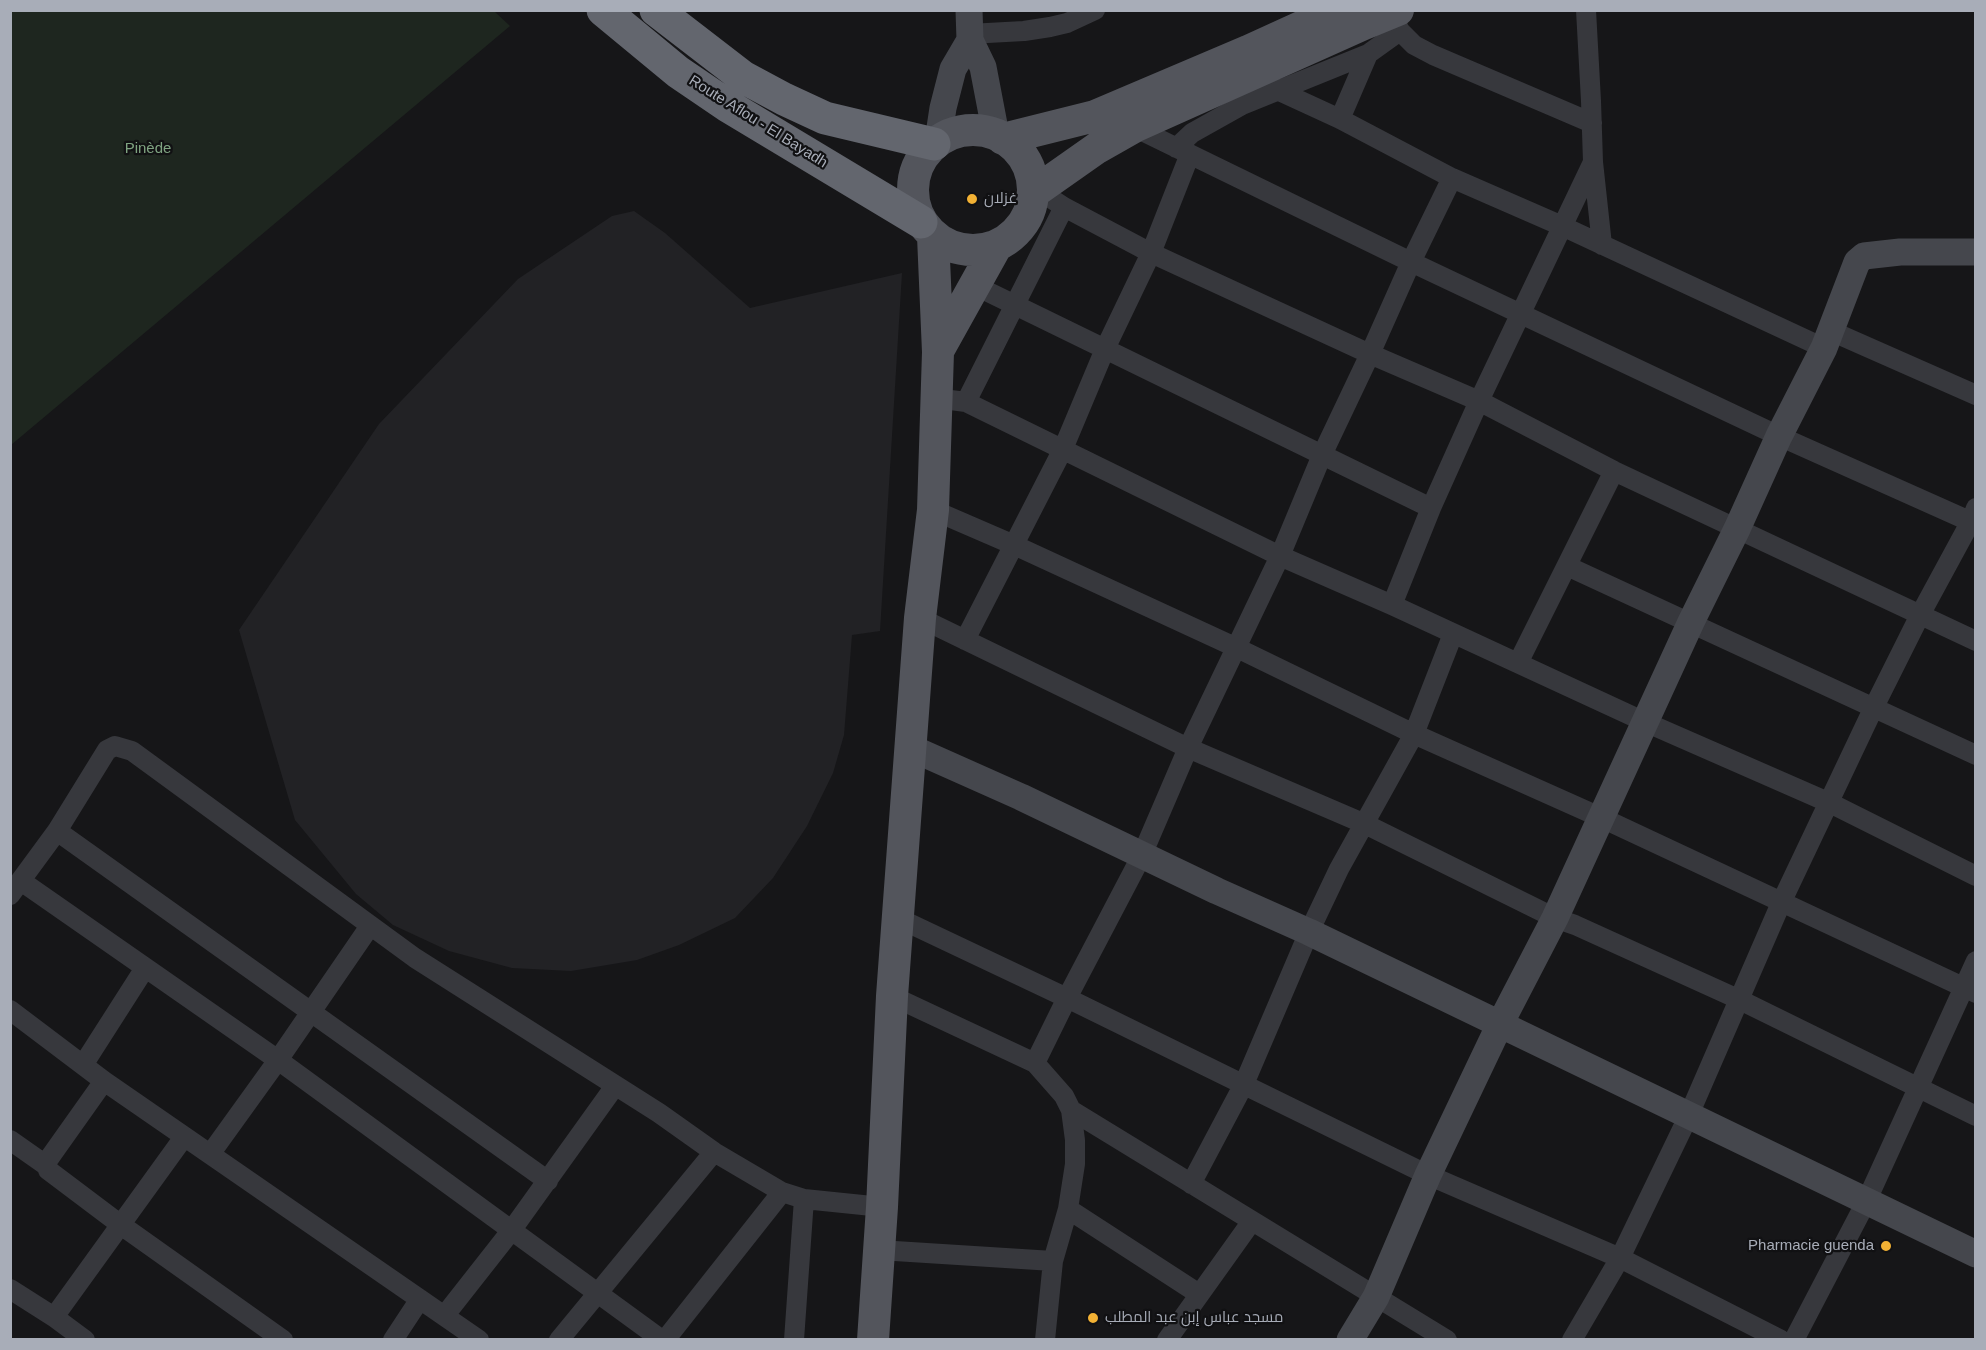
<!DOCTYPE html>
<meta charset="utf-8">
<style>
body{margin:0}
#map{position:relative;width:1986px;height:1350px;overflow:hidden;background:#161618;font-family:Arial,sans-serif}
canvas{display:block}
.frame{position:absolute;inset:0;border:12px solid #a8adb8;pointer-events:none}
</style>
<div id="map">
<canvas width="1986" height="1350"></canvas>
<div class="frame"></div>
</div>
<script>
const ctx = document.querySelector('canvas').getContext('2d');
ctx.lineJoin = 'round';
function paint(path, color) {
  ctx.fillStyle = color;
  ctx.fill(path, 'evenodd');
}
function poly(rows) {
  const path = new Path2D();
  for (const r of rows) {
    if (r.length === 3) {
      path.moveTo(r[0] + r[2], r[1]);
      path.arc(r[0], r[1], r[2], 0, 2 * Math.PI);
      continue;
    }
    path.moveTo(r[0], r[1]);
    for (let i = 2; i < r.length; i += 2) path.lineTo(r[i], r[i + 1]);
  }
  return path;
}
function trace(path, color, width, dash) {
  ctx.strokeStyle = color;
  ctx.lineWidth = width;
  ctx.lineCap = dash ? 'butt' : 'round';
  ctx.setLineDash(dash || []);
  ctx.stroke(path);
}
function label(font, color, halo, rows, align = 'center') {
  ctx.font = font + ' Arial,Cairo,sans-serif';
  ctx.lineWidth = 4.5;
  ctx.setLineDash([]);
  ctx.textBaseline = 'middle';
  ctx.strokeStyle = halo;
  ctx.fillStyle = color;
  for (const [text, x, y, turn = 0] of rows) {
    ctx.save();
    ctx.translate(x, y);
    ctx.rotate((+turn || 0) * Math.PI / 180);
    ctx.textAlign = isNaN(turn) ? turn : align;
    if (halo) ctx.strokeText(text, 0, 0);
    ctx.fillText(text, 0, 0);
    ctx.restore();
  }
}
const built = poly([
 [634,211,665,233,750,308,902,273,880,631,852,635,844,735,833,773,807,826,773,878,735,918,679,945,637,960,571,971,512,968,449,951,393,925,356,894,295,820,239,630,379,424,518,279,612,216]
]);
const green = poly([
 [494,11,510,26,11,445,11,11]
]);
const street = poly([
 [1391,14,1400,31,1414,45,1433,55,1592,123],
 [969,34,1024,31,1050,27,1067,23,1095,10],
 [1258,71,1277,90,1340,119,1452,178,1562,226,1824,348],
 [1340,119,1368,54,1400,31],
 [1134,127,1411,262,1779,436,1976,524],
 [1176,148,1192,133,1242,105,1368,54],
 [1593,162,1602,245],
 [1038,190,1064,207,1151,253,1370,354,1479,401,1614,471,1976,641],
 [974,285,1431,508],
 [1831,331,1976,395],
 [935,398,966,402,1280,556,1392,605,1645,722,1830,803,1976,876],
 [966,402,1064,207],
 [933,510,1014,545,1235,647,1414,734,1602,818,1976,993],
 [1567,566,1976,755],
 [1392,605,1431,508,1479,401,1593,162,1591,101,1586,10],
 [920,618,1188,748,1365,824,1555,918,1575,925,1738,999,1976,1116],
 [965,640,1063,449,1105,349,1151,253,1190,154],
 [1518,663,1614,471],
 [57,831,548,1181],
 [21,881,278,1060,662,1340],
 [10,895,57,831,107,750,115,746,132,751,415,958,659,1113,714,1152,782,1192,804,1199,882,1207],
 [898,918,1067,998,1428,1175,1620,1258,1781,1340],
 [892,996,1035,1063],
 [10,1010,104,1081,479,1340],
 [83,1065,145,968],
 [104,1081,48,1160,47,1166,48,1170,121,1225,283,1340],
 [1071,1110,1447,1340],
 [10,1140,47,1166],
 [211,1153,278,1060,370,926],
 [1191,1184,1244,1084,1309,932,1339,869,1414,734,1453,634],
 [1068,1209,1199,1294],
 [879,1250,1053,1261],
 [10,1289,54,1317],
 [445,1315,511,1231,615,1086],
 [85,1340,54,1317,184,1137],
 [393,1340,420,1299],
 [559,1340,714,1152],
 [665,1340,782,1192],
 [794,1340,804,1199],
 [1045,1340,1053,1261,1068,1209,1075,1164,1075,1140,1071,1110,1064,1096,1035,1063,1067,998,1142,855,1188,748,1280,556,1322,455,1370,354,1411,262,1452,178],
 [1167,1340,1252,1221],
 [1572,1340,1620,1258,1688,1117,1781,903,1874,707,1920,615,1971,521,1976,508],
 [1794,1340,1866,1202,1976,961]
]);
const secondary = poly([
 [969,10,970,40,983,67,996,135],
 [938,141,943,108,953,69,970,40],
 [911,748,1021,797,1217,891,1309,932,1976,1254],
 [1350,1340,1376,1297,1428,1175,1500,1024,1555,918,1691,622,1737,529,1779,436,1824,348,1857,262,1864,256,1900,252,1976,252]
]);
const primary = poly([
 [973,190,60],
 [1003,139,1095,116,1248,51,1338,10],
 [1033,193,1097,148,1134,127,1364,24,1398,10],
 [938,351,997,245],
 [873,1340,882,1207,892,996,920,618,933,510,938,352,933,236]
]);
const highway = poly([
 [603,10,678,72,728,106,921,222],
 [656,10,743,77,784,99,825,118,934,144]
]);
const markers = [
 [972,199,6,"#f2b134"],
 [1886,1246,6,"#f2b134"],
 [1093,1318,6,"#f2b134"]
];
const streetNames = [
 ["Route Aflou - El Bayadh",758,122,32]
];
const parkNames = [
 ["Pinède",148,149]
];
const poiNames = [
 ["غزلان",984,199],
 ["Pharmacie guenda",1874,1246,"right"],
 ["مسجد عباس إبن عبد المطلب",1105,1318]
];
paint(built, '#222225');
paint(green, '#1e261f');
trace(street, '#37383d', 20);
trace(secondary, '#45474d', 27);
trace(primary, '#53555c', 32);
trace(highway, '#63666e', 33);
for (const [x, y, r, color] of markers) {
  const dot = new Path2D();
  dot.arc(x, y, r, 0, 2 * Math.PI);
  ctx.fillStyle = color;
  ctx.fill(dot);
  trace(dot, '#111113', 2);
}
label('15px', '#a8adb8', '#111113', streetNames);
label('15px', '#7fa381', '#111113', parkNames);
label('15px', '#a8adb8', '#111113', poiNames, 'left');
</script>
